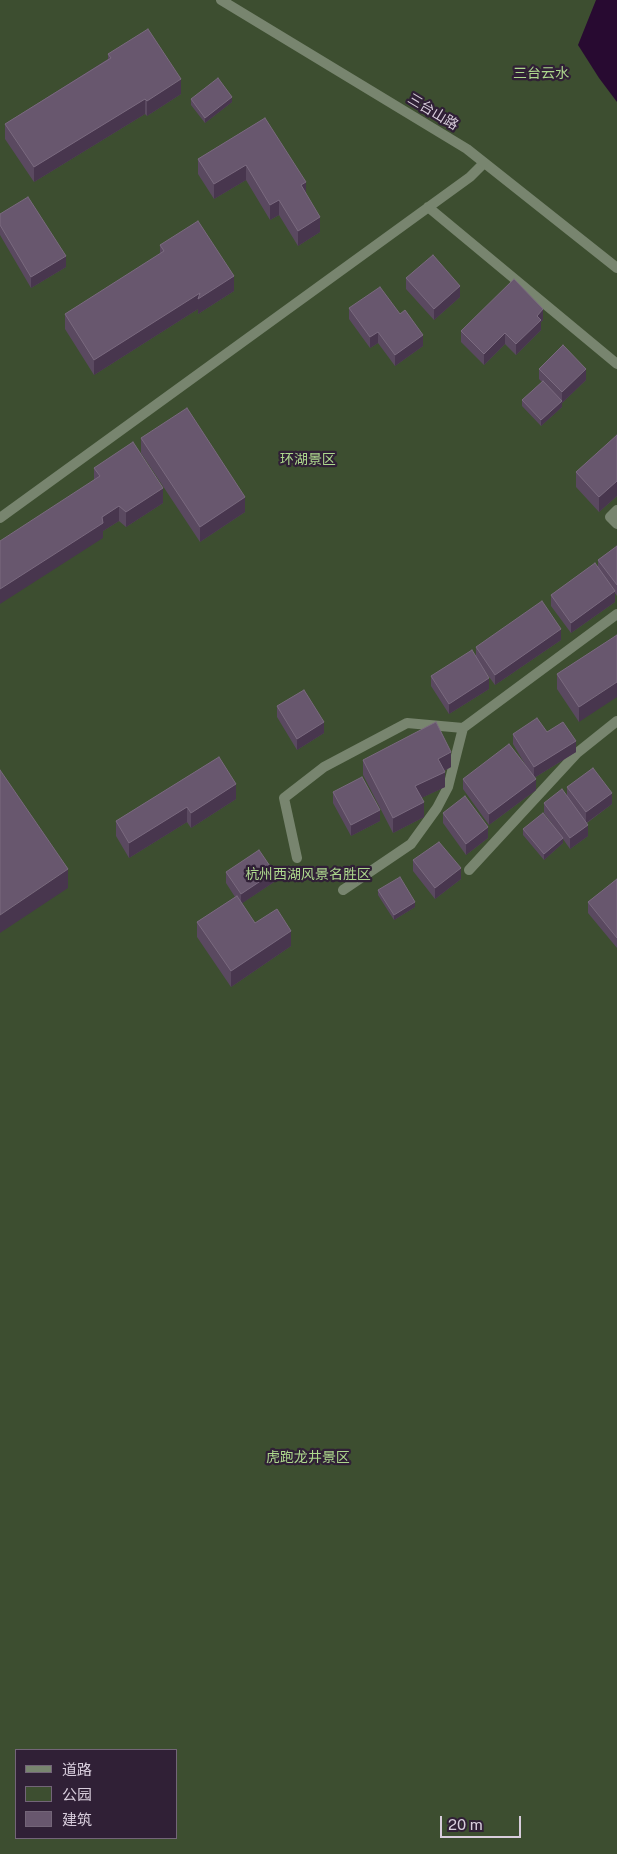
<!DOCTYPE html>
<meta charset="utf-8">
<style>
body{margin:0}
#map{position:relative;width:617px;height:1854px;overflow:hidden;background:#3b2940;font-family:"Public Sans","Noto Sans SC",sans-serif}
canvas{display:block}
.legend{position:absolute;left:15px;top:1749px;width:162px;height:90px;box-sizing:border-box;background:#302036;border:1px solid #736578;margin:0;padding:6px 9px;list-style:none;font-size:15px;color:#d8cddc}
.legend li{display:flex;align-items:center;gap:10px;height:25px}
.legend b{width:25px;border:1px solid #736578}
.scale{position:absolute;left:440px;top:1816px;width:81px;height:22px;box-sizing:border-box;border:2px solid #d8cddc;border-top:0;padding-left:6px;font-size:15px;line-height:18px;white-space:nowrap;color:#d8cddc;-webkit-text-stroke:4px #302036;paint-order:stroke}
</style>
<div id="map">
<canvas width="617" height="1854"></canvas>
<ul class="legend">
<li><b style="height:6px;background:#78856f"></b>道路</li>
<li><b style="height:14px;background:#3d4e30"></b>公园</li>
<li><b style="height:14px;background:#68576e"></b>建筑</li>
</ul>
<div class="scale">20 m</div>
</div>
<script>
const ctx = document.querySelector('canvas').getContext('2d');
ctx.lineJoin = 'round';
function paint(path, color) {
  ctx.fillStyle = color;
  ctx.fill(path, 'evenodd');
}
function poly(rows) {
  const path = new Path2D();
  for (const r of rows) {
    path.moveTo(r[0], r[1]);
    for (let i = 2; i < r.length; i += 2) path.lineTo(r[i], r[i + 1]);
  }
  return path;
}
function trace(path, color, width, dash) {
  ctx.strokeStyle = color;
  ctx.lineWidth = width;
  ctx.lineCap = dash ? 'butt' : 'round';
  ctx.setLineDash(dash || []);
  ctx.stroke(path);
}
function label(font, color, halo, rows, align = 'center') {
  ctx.font = font + ' "Public Sans","Noto Sans SC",sans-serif';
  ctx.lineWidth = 4.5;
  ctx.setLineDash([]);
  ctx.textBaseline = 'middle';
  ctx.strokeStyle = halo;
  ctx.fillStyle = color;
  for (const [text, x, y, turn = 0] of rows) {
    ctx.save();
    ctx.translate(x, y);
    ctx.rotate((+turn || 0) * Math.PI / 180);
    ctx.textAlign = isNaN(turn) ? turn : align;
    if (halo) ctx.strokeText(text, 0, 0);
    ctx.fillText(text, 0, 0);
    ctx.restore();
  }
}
const green = poly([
 [0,0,617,0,617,1854,0,1854],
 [16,1750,176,1750,176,1838,16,1838]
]);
const water = poly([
 [596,0,617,0,617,102,599,78,578,45]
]);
const minor = poly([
 [428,207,617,364],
 [617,510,610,517,617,524],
 [0,518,470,177,484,163],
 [297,858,284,798,324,767,407,723,463,728],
 [469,870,577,753,617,721],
 [343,890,411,844,437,808,448,787,463,728,617,614]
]);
const tertiary = poly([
 [221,0,467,149,617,268]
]);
const wall = poly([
 [108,54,181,94,147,116,145,114,34,182,5,139,5,124,108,59],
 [191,99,232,102,205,123,191,105],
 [265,118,306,193,320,232,298,246,279,215,270,220,246,180,214,199,198,174,198,159],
 [0,214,66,267,31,288,0,235],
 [160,245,234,291,198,314,198,309,94,375,65,329,65,314,160,254],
 [406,278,460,297,434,320,406,289],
 [349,308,423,346,395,366,378,343,370,348,349,319],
 [543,320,541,322,541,330,516,355,505,344,484,365,461,342,461,331],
 [539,369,586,380,562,403,562,402,562,407,541,426,522,406,522,400,542,382,539,379],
 [617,435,617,496,599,512,576,487,576,472],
 [141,438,245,512,200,542,141,453],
 [94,468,163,503,126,527,119,521,103,531,103,538,94,480],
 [617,546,617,596,615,593,615,602,571,633,551,606,551,595,598,567,598,560],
 [617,635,579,722,557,689,557,674],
 [561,640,495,685,484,670,489,689,449,714,431,686,431,676,476,656,476,647],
 [277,706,324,733,297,750,277,717],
 [547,732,576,752,534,778,536,790,489,825,463,789,463,779,529,771,513,744,513,734],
 [219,757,236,799,191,828,187,822,129,858,116,836,116,821],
 [363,760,451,767,444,771,445,787,421,798,424,817,393,833,363,775],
 [567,787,612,804,587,823,588,836,570,849,563,839,563,843,544,860,523,835,523,829,553,825,544,813,544,803,567,797],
 [333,792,380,821,351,836,333,803],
 [443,813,488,838,466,855,443,823],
 [413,860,461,879,435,899,413,871],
 [226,872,274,882,242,903,255,923,291,946,231,987,197,937,197,922,235,897,226,883],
 [617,879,617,948,588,913,588,902],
 [378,890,415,907,394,920,378,895]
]);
const shadedWall = poly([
 [181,79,181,94,147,116,147,101],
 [232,97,232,102,205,123,205,118],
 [145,99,145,114,34,182,34,167],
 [246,165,246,180,214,199,214,184],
 [306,182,306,197,301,185],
 [279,200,279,215,270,220,270,205],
 [320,217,320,232,298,246,298,231],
 [66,256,66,267,31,288,31,277],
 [234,276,234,291,198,314,198,309,94,375,94,360,200,293],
 [460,286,460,297,434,320,434,309],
 [543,309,543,320,541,322,541,330,516,355,516,344,537,316],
 [378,332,378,343,370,348,370,337],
 [505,333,505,344,484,365,484,354],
 [423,335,423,346,395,366,395,355],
 [586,369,586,380,562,403,562,392],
 [562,401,562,407,541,426,541,420],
 [617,481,617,496,599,512,599,497],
 [163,488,163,503,126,527,126,512],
 [245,497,245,512,200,542,200,527],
 [119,506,119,521,103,531,103,538,0,604,0,589],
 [615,591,615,602,571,633,571,623],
 [561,629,561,640,495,685,495,675],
 [489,678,489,689,449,714,449,704],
 [617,682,617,697,579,722,579,707],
 [324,722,324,733,297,750,297,739],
 [576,741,576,752,534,778,534,767],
 [451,752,451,767,438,774,438,759],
 [445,772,445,787,415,801,415,786],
 [536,779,536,790,489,825,489,814],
 [236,784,236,799,191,828,191,813],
 [612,793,612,804,586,823,586,812],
 [424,802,424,817,393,833,393,818],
 [187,807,187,822,129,858,129,843],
 [380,810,380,821,351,836,351,825],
 [588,825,588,836,570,849,570,838],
 [488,827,488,838,466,855,466,844],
 [563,838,563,843,544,860,544,854],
 [461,868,461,879,435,899,435,888],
 [68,869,68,888,0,933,0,915],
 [274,872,274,882,241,904,241,894],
 [415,902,415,907,394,920,394,915],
 [291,931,291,946,231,987,231,971]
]);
const building = poly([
 [148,29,181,79,147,101,145,99,34,167,5,124,111,58,108,54,148,29],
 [218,78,232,97,205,118,191,99,218,78],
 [265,118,306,182,301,185,320,217,298,231,279,200,270,205,246,165,214,184,198,159,265,118],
 [28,197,66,256,31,277,0,225,0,214,28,197],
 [198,221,234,276,198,299,200,293,94,360,65,314,164,251,160,245,198,221],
 [433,255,460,286,434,309,406,278,433,255],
 [514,279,543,309,537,316,541,320,516,344,505,333,484,354,461,331,514,279],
 [380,287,400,314,405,310,423,335,395,355,378,332,370,337,349,308,380,287],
 [563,345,586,369,562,392,539,369,563,345],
 [543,381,562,401,541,420,522,400,543,381],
 [187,408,245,497,200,527,141,438,187,408],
 [617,435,617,481,599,497,576,472,617,435],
 [133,442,163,488,126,512,119,506,102,517,103,523,0,589,0,541,100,476,94,468,133,442],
 [617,546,617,585,598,560,617,546],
 [595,563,615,591,571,623,551,595,595,563],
 [542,601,561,629,495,675,476,647,542,601],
 [617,635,617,682,579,707,557,674,617,635],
 [472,650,489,678,449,704,431,676,472,650],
 [304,690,324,722,297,739,277,706,304,690],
 [537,718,547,732,563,722,576,741,534,767,513,734,537,718],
 [436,722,451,752,438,759,445,772,415,786,424,802,393,818,363,760,436,722],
 [509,744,536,779,489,814,463,779,509,744],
 [219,757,236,784,191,813,187,807,129,843,116,821,219,757],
 [593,768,612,793,586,812,567,787,593,768],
 [0,770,68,869,0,915,0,770],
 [362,777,380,810,351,825,333,792,362,777],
 [562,789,588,825,570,838,544,803,562,789],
 [465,796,488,827,466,844,443,813,465,796],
 [543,813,563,838,544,854,523,829,543,813],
 [439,842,461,868,435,888,413,860,439,842],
 [259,850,274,872,241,894,226,872,259,850],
 [400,877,415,902,394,915,378,890,400,877],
 [617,879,617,938,588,902,617,879],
 [237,896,255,923,277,909,291,931,231,971,197,922,237,896]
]);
const parkNames = [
 ["三台云水",541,74],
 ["环湖景区",308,460],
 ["杭州西湖风景名胜区",308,875],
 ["虎跑龙井景区",308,1458]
];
const streetNames = [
 ["三台山路",433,112,31]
];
paint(green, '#3d4e30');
paint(water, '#280a31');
trace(minor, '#78856f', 10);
trace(tertiary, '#78856f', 10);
paint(wall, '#5a4960');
paint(shadedWall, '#48364e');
paint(building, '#68576e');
trace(building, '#7a6a7f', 1);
label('14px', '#add88d', '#302036', parkNames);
label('14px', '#d8cddc', '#302036', streetNames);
</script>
